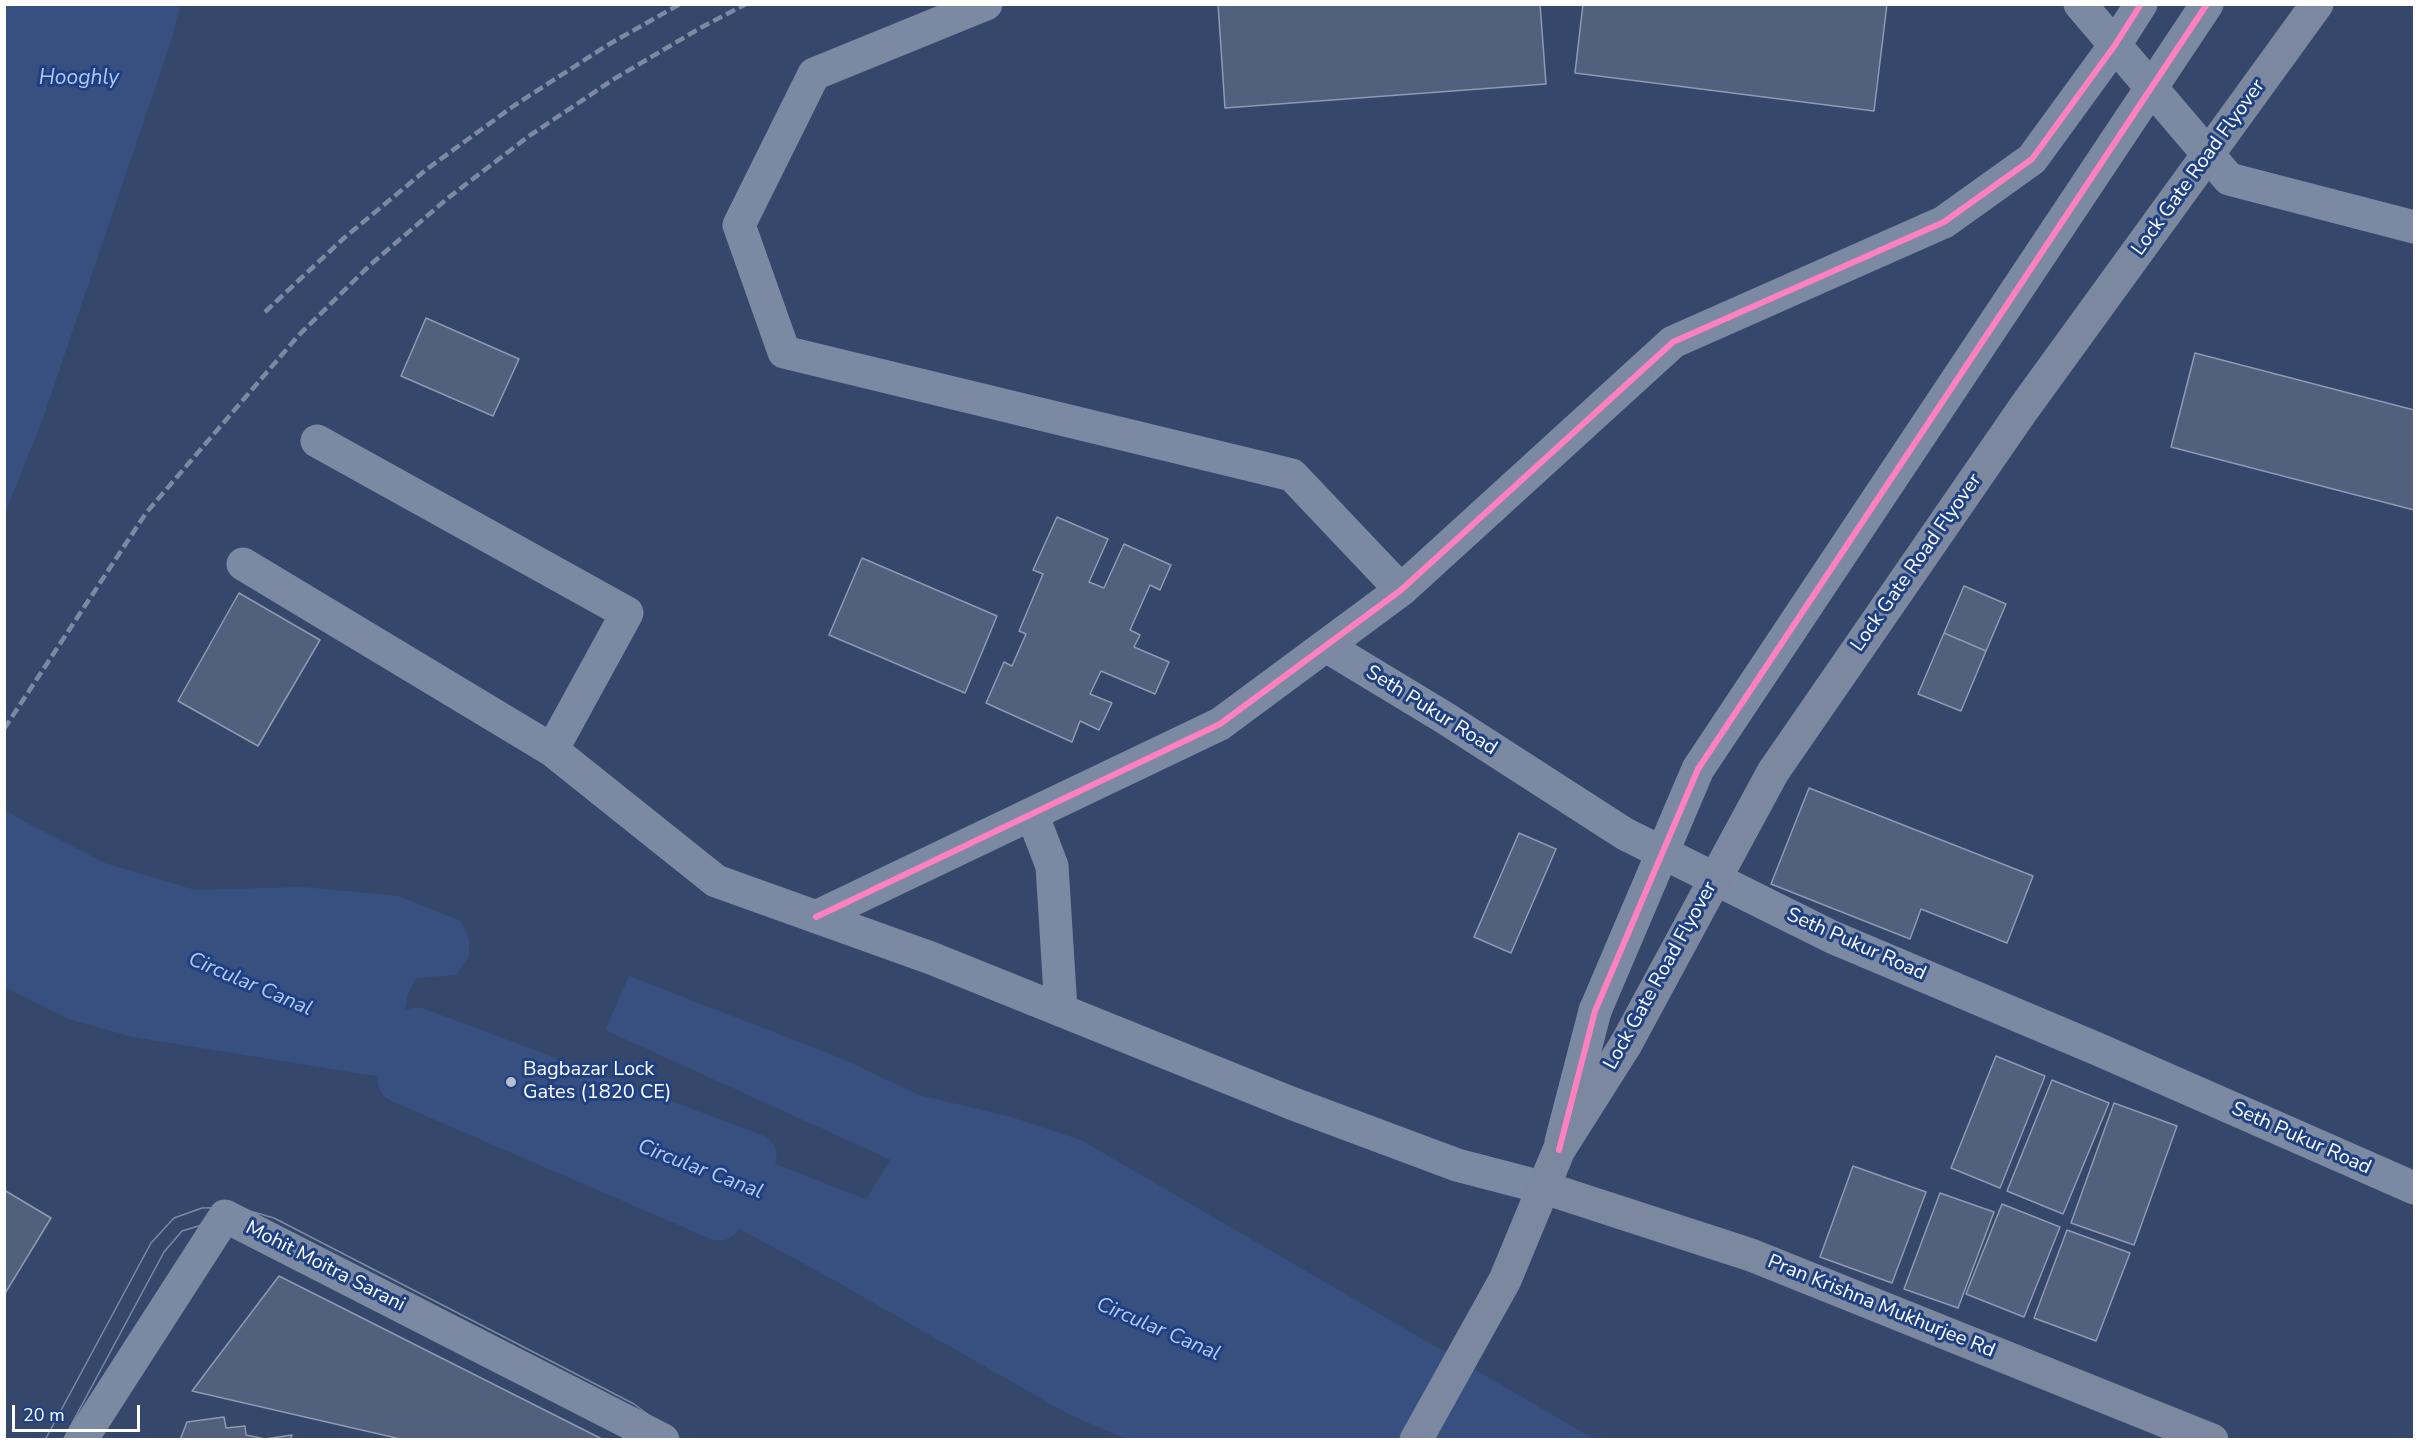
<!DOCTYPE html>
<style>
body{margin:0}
#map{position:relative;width:2419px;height:1444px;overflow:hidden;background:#35486c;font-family:"Nunito Sans",sans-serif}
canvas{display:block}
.frame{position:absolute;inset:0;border:6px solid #fff;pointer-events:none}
.scale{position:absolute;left:12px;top:1405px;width:128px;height:27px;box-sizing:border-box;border:3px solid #fff;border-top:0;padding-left:8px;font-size:18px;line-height:21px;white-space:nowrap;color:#fff;-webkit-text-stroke:4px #1f4183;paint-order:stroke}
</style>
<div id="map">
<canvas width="2419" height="1444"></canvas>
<div class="frame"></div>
<div class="scale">20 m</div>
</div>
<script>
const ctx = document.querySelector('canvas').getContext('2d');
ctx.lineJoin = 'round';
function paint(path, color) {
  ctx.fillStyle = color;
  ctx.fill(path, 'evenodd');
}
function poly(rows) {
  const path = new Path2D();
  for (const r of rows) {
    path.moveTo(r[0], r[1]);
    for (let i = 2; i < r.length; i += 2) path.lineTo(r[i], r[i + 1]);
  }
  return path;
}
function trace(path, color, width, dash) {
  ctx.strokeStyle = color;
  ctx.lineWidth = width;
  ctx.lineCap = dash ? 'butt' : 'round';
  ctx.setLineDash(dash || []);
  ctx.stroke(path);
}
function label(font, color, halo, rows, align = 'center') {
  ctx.font = font + ' "Nunito Sans",sans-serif';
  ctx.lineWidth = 6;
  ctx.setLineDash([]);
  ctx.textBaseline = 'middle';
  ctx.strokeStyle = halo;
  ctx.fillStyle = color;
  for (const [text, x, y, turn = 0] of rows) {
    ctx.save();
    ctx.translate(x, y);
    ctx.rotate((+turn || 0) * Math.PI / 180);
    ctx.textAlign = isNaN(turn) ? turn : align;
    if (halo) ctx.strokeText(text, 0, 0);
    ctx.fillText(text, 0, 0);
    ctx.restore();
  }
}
const water = poly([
 [5,4,180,5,171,41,42,421,5,513],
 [4,809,23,821,105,863,195,890,303,887,398,896,461,921,469,940,469,956,456,975,417,978,408,994,404,1014,417,1030,400,1080,133,1037,69,1019,5,987],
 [629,976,843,1059,919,1095,1011,1117,1081,1140,1594,1439,1127,1439,1070,1415,823,1274,719,1218,722,1181,754,1156,866,1199,891,1160,605,1030]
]);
const canal = poly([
 [353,1027,722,1181,781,1200],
 [417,1030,754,1156,722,1181,719,1218,400,1080,417,1030]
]);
const building = poly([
 [1218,4,1540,4,1546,84,1225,108,1218,4],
 [1583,4,1887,4,1874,111,1575,73,1583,4],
 [426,318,519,359,493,416,401,376,426,318],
 [2195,353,2414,410,2414,510,2171,447,2195,353],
 [1057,517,1108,539,1089,582,1104,588,1124,544,1171,565,1160,590,1150,585,1130,630,1140,635,1134,647,1169,662,1155,694,1101,671,1090,694,1112,703,1099,730,1080,721,1072,742,986,703,1004,662,1012,666,1026,634,1019,631,1043,574,1033,570,1057,517],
 [862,558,997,616,965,693,829,635,862,558],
 [1964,586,2006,604,1986,651,1944,633,1964,586],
 [239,593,320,640,258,746,178,701,239,593],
 [1944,633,1986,651,1961,711,1918,694,1944,633],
 [1809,788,2033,876,2007,943,1921,909,1910,939,1771,884,1809,788],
 [1519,833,1556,849,1511,953,1474,937,1519,833],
 [1996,1056,2045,1076,2000,1188,1951,1168,1996,1056],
 [2052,1080,2109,1103,2063,1214,2007,1191,2052,1080],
 [2114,1103,2177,1126,2134,1245,2071,1223,2114,1103],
 [1853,1166,1926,1192,1892,1283,1820,1257,1853,1166],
 [4,1190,51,1218,4,1295,4,1190],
 [1940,1193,1994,1212,1958,1308,1904,1289,1940,1193],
 [2002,1204,2060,1227,2024,1317,1966,1294,2002,1204],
 [2067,1230,2130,1253,2096,1341,2034,1318,2067,1230],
 [279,1276,604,1440,405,1440,192,1391,279,1276],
 [224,1417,226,1428,245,1426,246,1435,265,1439,292,1435,290,1440,180,1440,187,1422,224,1417]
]);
const minor = poly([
 [986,4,814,74,739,225,784,352,1292,475,1401,590],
 [2080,4,2229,179,2414,227],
 [317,441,627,613,552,750,716,881,931,958,1291,1103,1457,1165,1545,1188],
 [243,564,552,750],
 [1326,646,1445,718,1625,834,1832,937,2102,1051,2414,1188],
 [1032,814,1052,866,1061,1010],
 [816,917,1220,724,1401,590,1673,342,1944,222,2032,159,2115,45,2141,4],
 [1561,1142,1595,1011],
 [81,1440,225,1216,663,1440]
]);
const major = poly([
 [1545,1188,1751,1255,2212,1440],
 [1416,1440,1505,1280,1559,1150,1626,1044]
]);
const tram = poly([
 [45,1440,151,1243,174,1218,202,1208,236,1207,274,1218,634,1404,650,1416,669,1440],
 [63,1440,164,1252,182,1231,205,1224,234,1222,268,1234,624,1417,639,1428,649,1440]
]);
const rail = poly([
 [265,312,344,238,427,169,515,105,606,46,680,4],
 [4,729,146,513,298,336,370,265,448,198,529,136,614,79,702,27,746,4]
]);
const minorBridge = poly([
 [1595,1011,1698,769,2207,4]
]);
const majorBridge = poly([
 [1626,1044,1773,772,2024,408,2317,4]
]);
const cycleway = poly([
 [816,917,1220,724,1401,590,1673,342,1944,222,2032,159,2115,45,2141,4],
 [1559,1150,1595,1011,1698,769,2207,4]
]);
const markers = [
 [511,1082,6,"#b8bfcc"]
];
const streetNames = [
 ["Lock Gate Road Flyover",2199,168,-54],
 ["Lock Gate Road Flyover",1917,563,-55],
 ["Seth Pukur Road",1431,711,32],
 ["Seth Pukur Road",1856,945,24],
 ["Lock Gate Road Flyover",1661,976,-61],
 ["Seth Pukur Road",2301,1139,24],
 ["Mohit Moitra Sarani",325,1267,27],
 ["Pran Krishna Mukhurjee Rd",1881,1307,22]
];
const poiNames = [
 ["Bagbazar Lock",523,1070],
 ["Gates (1820 CE)",523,1093]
];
const waterNames = [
 ["Hooghly",79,79],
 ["Circular Canal",250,985,23],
 ["Circular Canal",700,1170,21],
 ["Circular Canal",1158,1330,23]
];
paint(water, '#37507f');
trace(canal, '#37507f', 45);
paint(building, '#51607d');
trace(building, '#8f9ab0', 1.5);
trace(minor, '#7c89a2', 33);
trace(major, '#7b889f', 33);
trace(tram, '#7c89a2', 1.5);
trace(rail, '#7c89a2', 4.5, [10, 4.5]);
trace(minorBridge, '#7c89a2', 33);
trace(majorBridge, '#7b889f', 33);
trace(cycleway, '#ff80c0', 6);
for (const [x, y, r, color] of markers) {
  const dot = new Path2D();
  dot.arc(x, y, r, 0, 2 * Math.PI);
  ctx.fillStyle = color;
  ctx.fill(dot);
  trace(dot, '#1f4183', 2);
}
label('20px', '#fff', '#1f4183', streetNames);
label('20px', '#fff', '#1f4183', poiNames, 'left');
label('italic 21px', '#b1c8f0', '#1f4183', waterNames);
</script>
